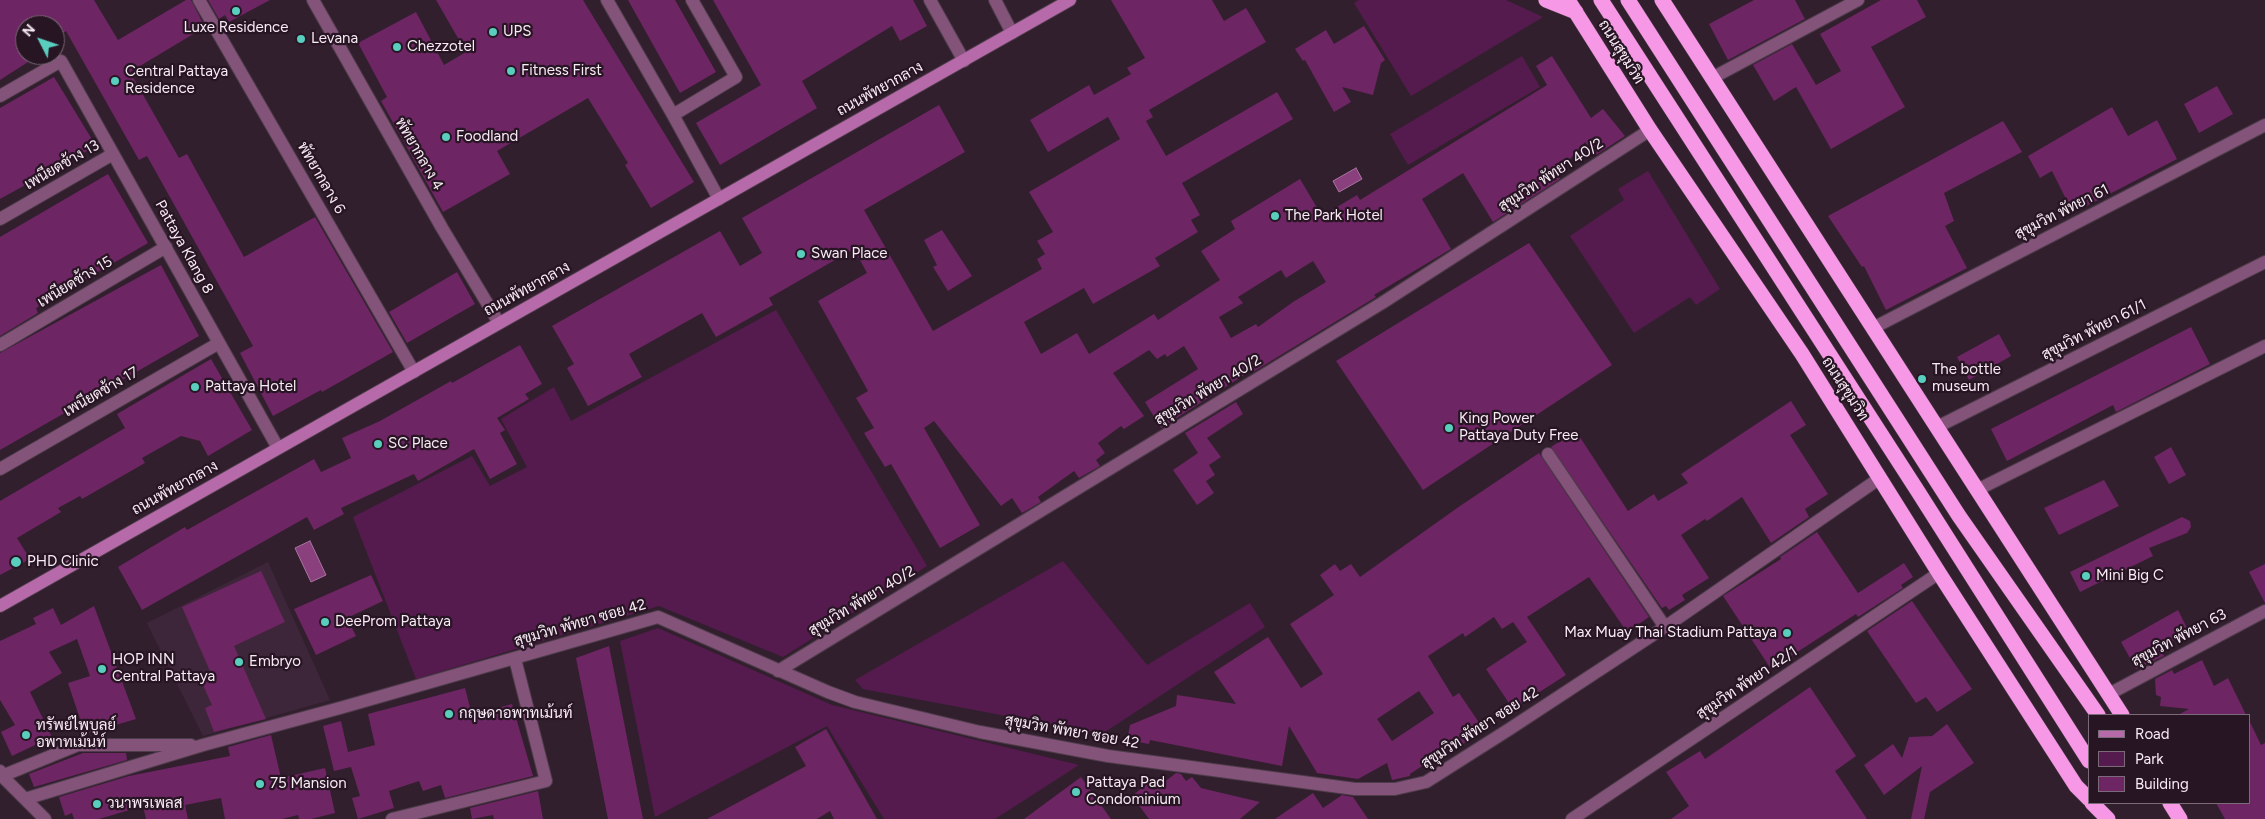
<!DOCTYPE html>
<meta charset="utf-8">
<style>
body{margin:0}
#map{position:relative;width:2265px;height:819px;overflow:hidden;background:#321f2e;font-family:Figtree,sans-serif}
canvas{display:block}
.legend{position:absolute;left:2088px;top:714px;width:162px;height:90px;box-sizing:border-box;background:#281524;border:1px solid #7b6b78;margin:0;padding:6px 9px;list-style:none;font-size:15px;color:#f8ebf5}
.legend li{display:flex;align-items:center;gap:10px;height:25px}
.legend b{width:25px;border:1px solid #7b6b78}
.north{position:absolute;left:15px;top:15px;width:50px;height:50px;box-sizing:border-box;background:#281524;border:1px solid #7b6b78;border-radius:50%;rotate:311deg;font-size:14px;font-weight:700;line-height:20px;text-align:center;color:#f8ebf5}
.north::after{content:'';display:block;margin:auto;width:18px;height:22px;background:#59cebf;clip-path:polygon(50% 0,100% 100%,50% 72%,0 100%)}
</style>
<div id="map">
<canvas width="2265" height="819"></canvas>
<ul class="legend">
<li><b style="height:6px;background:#b76aaa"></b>Road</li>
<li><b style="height:14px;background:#561b4e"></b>Park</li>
<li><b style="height:14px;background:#6d2563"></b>Building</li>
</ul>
<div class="north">N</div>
</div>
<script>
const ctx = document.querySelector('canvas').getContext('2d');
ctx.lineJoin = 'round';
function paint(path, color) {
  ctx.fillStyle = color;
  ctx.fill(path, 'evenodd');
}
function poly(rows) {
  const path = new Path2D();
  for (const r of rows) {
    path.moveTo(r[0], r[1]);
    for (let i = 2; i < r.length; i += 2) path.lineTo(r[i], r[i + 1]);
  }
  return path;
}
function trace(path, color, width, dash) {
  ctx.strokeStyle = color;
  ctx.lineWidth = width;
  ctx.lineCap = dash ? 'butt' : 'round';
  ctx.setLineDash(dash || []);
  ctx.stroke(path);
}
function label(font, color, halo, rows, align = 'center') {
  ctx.font = font + ' Figtree,Sarabun,sans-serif';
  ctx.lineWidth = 4.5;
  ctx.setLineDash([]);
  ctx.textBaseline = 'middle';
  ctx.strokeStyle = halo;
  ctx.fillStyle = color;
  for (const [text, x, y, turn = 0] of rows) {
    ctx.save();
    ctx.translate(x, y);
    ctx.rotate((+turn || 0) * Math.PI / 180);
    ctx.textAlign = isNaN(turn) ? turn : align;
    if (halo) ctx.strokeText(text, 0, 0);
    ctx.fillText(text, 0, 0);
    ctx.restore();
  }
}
const built = poly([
 [268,562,330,700,203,736,147,623]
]);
const green = poly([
 [1359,0,1506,0,1543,17,1411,96,1354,3],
 [1522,56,1540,87,1408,165,1390,134],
 [1648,171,1720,289,1696,305,1690,297,1634,333,1570,236,1624,200,1618,189],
 [776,310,927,566,783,657,659,606,416,679,353,517,472,456,490,486,527,467,501,419,554,387,571,421],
 [1063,561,1147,665,1250,603,1265,627,1102,734,863,689,855,680],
 [658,628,832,705,1079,765,995,819,884,819,827,726,655,817,620,641]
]);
const water = poly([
 [1356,168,1362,179,1339,192,1333,181,1356,168],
 [310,541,326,575,311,582,295,548,310,541]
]);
const building = poly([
 [0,0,94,0,118,40,186,0,191,0,205,27,130,72,179,158,187,154,244,257,315,217,393,352,322,392,321,390,273,416,240,353,253,346,147,156,139,160,66,31,55,38,55,25,25,25,25,58,28,62,0,80],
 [208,0,270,0,229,22,225,15,219,19],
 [436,0,583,0,694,182,651,208,625,165,628,163,588,98,497,151,510,174,443,212,381,101,387,97,358,43,416,12,444,65,466,52],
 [628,0,675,0,716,72,680,93],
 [713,0,913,0,927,26,900,41,892,26,802,81,817,108,720,165,696,123,761,85],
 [1111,0,1212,0,1224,21,1246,8,1266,42,1149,110,1153,117,1146,121,1166,156,1277,92,1293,119,1182,183,1200,215,1191,220,1198,232,1155,258,1160,266,1093,304,1084,288,1024,322,1041,354,1077,333,1089,354,1154,314,1158,320,1220,280,1201,251,1235,229,1231,221,1300,179,1322,216,1357,195,1360,200,1547,85,1536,66,1552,56,1591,118,1603,109,1625,136,1596,155,1585,142,1557,174,1560,179,1493,222,1463,173,1422,199,1451,249,1374,295,1376,297,1253,372,1252,370,1161,428,1145,402,1198,369,1184,346,1167,357,1165,354,1157,359,1149,350,1113,373,1144,416,1124,429,1121,426,1098,443,1105,453,1096,460,1100,466,1079,478,1074,471,1038,497,1041,502,1022,513,1012,498,1001,506,934,421,924,428,980,525,940,548,891,464,885,467,864,433,874,428,856,398,868,391,818,301,867,273,854,249,769,298,773,305,716,337,702,313,629,354,642,377,588,406,567,368,574,364,552,326,720,231,740,266,762,253,742,218,939,105,965,152,864,210,933,331,1042,269,1037,259,1045,254,1037,241,1053,232,1029,192,1120,139,1108,117,1048,152,1030,120,1089,85,1094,95,1131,74,1127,68,1145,58],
 [1313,261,1326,282,1293,302,1258,327,1256,324,1231,338,1219,317,1243,303,1238,297,1281,270,1286,278],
 [1754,0,1795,0,1805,19,1728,60,1709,24],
 [1881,0,1917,0,1926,17,1871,47,1905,107,1831,149,1796,87,1774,101,1753,65,1792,44,1816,85,1841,71,1820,34],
 [1364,26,1385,60,1381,63,1373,95,1342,87,1351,102,1334,112,1305,60,1303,61,1295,49,1326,30,1334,44],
 [54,77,96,146,0,199,0,108],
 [2217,86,2233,114,2199,133,2184,104],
 [2112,107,2128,136,2157,120,2177,159,2073,213,2052,171,2040,178,2028,156],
 [2003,121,2022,152,1944,193,1954,221,1945,226,1967,268,1886,310,1864,266,1862,267,1828,216],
 [108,174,148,243,36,308,38,313,0,336,0,237],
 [942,230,972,276,948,291,933,267,937,265,924,240],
 [1529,243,1612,365,1423,490,1336,361],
 [161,265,199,336,0,450,0,353],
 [457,272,475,304,407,343,389,312],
 [2191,327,2210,364,2116,412,2113,405,2007,461,1991,429],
 [1999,334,2011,356,1969,380,1957,357],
 [520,345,542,384,525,394,529,399,497,418,505,430,500,433,517,464,490,479,474,449,418,481,414,474,341,508,344,514,314,530,307,517,142,610,118,567,185,527,187,530,314,459,321,472,351,458,342,438,380,421,451,381,452,383],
 [211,359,252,430,208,456,200,441,181,436,142,458,145,463,82,499,80,496,58,508,61,512,17,538,30,559,0,575,0,501,125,428,117,414],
 [1791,401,1806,425,1790,435,1828,494,1805,509,1809,517,1771,543,1742,497,1707,521,1705,519,1681,535,1709,578,1682,595,1685,600,1669,610,1666,606,1662,608,1551,447,1576,431,1628,511,1654,494,1658,501,1688,483,1681,474],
 [1236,402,1243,414,1207,438,1221,457,1209,465,1215,475,1206,481,1214,493,1197,505,1173,470,1198,453,1185,433],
 [2171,447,2186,475,2169,484,2154,457],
 [1539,453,1649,617,1627,632,1589,577,1527,617,1566,675,1513,709,1486,669,1527,642,1513,622,1502,629,1494,617,1465,637,1463,633,1428,656,1453,697,1459,693,1484,730,1436,762,1434,758,1410,774,1410,776,1392,780,1387,763,1358,779,1317,773,1289,726,1282,766,1150,740,1149,744,1127,740,1130,725,1176,706,1177,695,1236,704,1214,672,1268,637,1301,688,1323,674,1290,624,1334,595,1320,575,1335,564,1340,571,1351,564,1360,577,1460,506],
 [1419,691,1434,713,1392,741,1377,719],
 [2104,480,2119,506,2059,535,2044,508],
 [2182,517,2190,521,2191,527,2187,533,2149,548,2153,556,2080,592,2070,572],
 [1817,532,1858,593,1904,563,1913,577,1901,585,1903,588,1858,617,1856,614,1771,669,1723,596,1781,559,1780,557],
 [2265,564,2265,603,2249,572],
 [261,571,285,622,234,646,266,719,214,732,205,708,212,705,202,683,213,678,182,607],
 [371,575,383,601,347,618,356,636,316,655,294,609],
 [1912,601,1972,689,1937,712,1926,697,1916,703,1867,631],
 [94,606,136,719,85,734,68,683,90,676,77,639,49,652,62,673,30,692,52,737,12,756,1,732,15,725,0,700,0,641,36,624,33,618,53,608,61,625],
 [2178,610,2189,632,2160,648,2164,656,2136,669,2121,642],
 [609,646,643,819,608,819,576,658],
 [2202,660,2214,686,2228,678,2246,715,2178,715,2189,709,2160,706,2161,697,2156,695,2155,679,2172,670,2174,674],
 [1810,687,1856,756,1835,771,1867,819,1671,819,1689,806,1666,772,1700,751,1705,759],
 [465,688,472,715,512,704,533,776,445,798,441,785,423,791,419,781,389,791,394,808,358,819,352,798,360,796,351,767,334,771,323,726,341,721,348,752,375,745,368,714],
 [2249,720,2261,745,2265,743,2265,819,2225,819,2216,803,2249,803],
 [1947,724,1974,763,1930,792,1924,819,1911,819,1922,766,1884,795,1864,765,1893,744,1902,758,1909,737,1932,736],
 [826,729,877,819,834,819,830,811,817,819,707,819,806,766,795,747],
 [271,735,281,778,325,768,335,813,311,819,299,819,298,815,282,819,225,819,221,798,185,805,188,819,146,819,143,806,99,819,74,819,72,813,65,816,59,797,129,776,230,756,228,747],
 [83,753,126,753,127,760,34,787,29,774],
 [1176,773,1181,774,1186,781,1192,777,1201,788,1260,802,1240,819,1149,819,1132,796,1148,783,1154,790],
 [1081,777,1111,819,1024,819],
 [538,791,543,819,494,819,493,815,472,819,470,808],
 [1313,793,1323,808,1342,795,1353,797,1368,819,1275,819]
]);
const street = poly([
 [199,0,414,372],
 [313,0,442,228,499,323],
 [607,0,673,115,719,199],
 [930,0,964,61],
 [995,0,1012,33],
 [1712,78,1858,0],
 [0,96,61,61,278,448],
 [673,115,736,77,692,0],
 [0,219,113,154],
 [1873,328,2265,125],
 [0,345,166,247],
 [1937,427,2265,262],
 [1548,454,1665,627],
 [0,469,219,343],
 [1977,490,2265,346],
 [778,671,1382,303,1650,130],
 [2109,694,2265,611],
 [0,771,2,776,45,819],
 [2,776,78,745,191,745],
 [25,799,203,745,340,708,658,617,828,692,855,702,980,732,1108,756,1355,789,1395,789,1426,782,1508,730,1665,627,1880,478],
 [392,819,546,781,515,659],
 [1572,819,1939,573]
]);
const secondary = poly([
 [0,606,1070,0]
]);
const highway = poly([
 [1546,0,1576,12],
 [1568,0,1650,130,1802,354,1939,573,2076,786,2089,799],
 [1601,0,1917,490,2089,761],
 [1628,0,1959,516,2098,715],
 [1662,0,2122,715],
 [2092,803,2108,819],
 [2170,803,2180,819]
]);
const markers = [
 [236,11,5,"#59cebf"],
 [493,32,5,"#59cebf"],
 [301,39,5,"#59cebf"],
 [397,47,5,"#59cebf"],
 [511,71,5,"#59cebf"],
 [115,81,5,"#59cebf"],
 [446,137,5,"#59cebf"],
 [1275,216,5,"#59cebf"],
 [801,254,5,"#59cebf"],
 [1922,379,5,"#59cebf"],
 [195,387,5,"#59cebf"],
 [1449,428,5,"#59cebf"],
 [378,444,5,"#59cebf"],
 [16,562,6,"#59cebf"],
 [2086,576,5,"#59cebf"],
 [325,622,5,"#59cebf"],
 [1787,633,5,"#59cebf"],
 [239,662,5,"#59cebf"],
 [102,669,5,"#59cebf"],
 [449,714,5,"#59cebf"],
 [26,735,5,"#59cebf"],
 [260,784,5,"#59cebf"],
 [1076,792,5,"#59cebf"],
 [97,804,5,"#59cebf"]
];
const poiNames = [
 ["Luxe Residence",236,28,"center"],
 ["UPS",503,32],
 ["Levana",311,39],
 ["Chezzotel",407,47],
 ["Fitness First",521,71],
 ["Central Pattaya",125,72],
 ["Residence",125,89],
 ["Foodland",456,137],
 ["The Park Hotel",1285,216],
 ["Swan Place",811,254],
 ["The bottle",1932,370],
 ["museum",1932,387],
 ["Pattaya Hotel",205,387],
 ["King Power",1459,419],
 ["Pattaya Duty Free",1459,436],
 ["SC Place",388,444],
 ["PHD Clinic",27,562],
 ["Mini Big C",2096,576],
 ["DeeProm Pattaya",335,622],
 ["Max Muay Thai Stadium Pattaya",1777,633,"right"],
 ["HOP INN",112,660],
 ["Central Pattaya",112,677],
 ["Embryo",249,662],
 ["กฤษดาอพาทเม้นท์",459,714],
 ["ทรัพย์ไพบูลย์",36,726],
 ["อพาทเม้นท์",36,743],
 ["Pattaya Pad",1086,783],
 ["Condominium",1086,800],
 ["75 Mansion",270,784],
 ["วนาพรเพลส",107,804]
];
const streetNames = [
 ["ถนนสุขุมวิท",1621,52,58],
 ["ถนนพัทยากลาง",880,89,-29],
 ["พัทยากลาง 4",419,154,60],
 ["เพนียดช้าง 13",62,165,-30],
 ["สุขุมวิท พัทยา 40/2",1551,175,-33],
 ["พัทยากลาง 6",321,178,60],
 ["สุขุมวิท พัทยา 61",2062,212,-27],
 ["Pattaya Klang 8",184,247,61],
 ["เพนียดช้าง 15",75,282,-31],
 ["ถนนพัทยากลาง",527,289,-29],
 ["สุขุมวิท พัทยา 61/1",2094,330,-27],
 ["ถนนสุขุมวิท",1845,389,57],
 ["สุขุมวิท พัทยา 40/2",1208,390,-31],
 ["เพนียดช้าง 17",101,392,-30],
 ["ถนนพัทยากลาง",175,488,-29],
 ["สุขุมวิท พัทยา 40/2",862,601,-31],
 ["สุขุมวิท พัทยา ซอย 42",580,623,-16],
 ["สุขุมวิท พัทยา 63",2179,638,-28],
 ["สุขุมวิท พัทยา 42/1",1747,683,-34],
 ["สุขุมวิท พัทยา ซอย 42",1480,728,-33],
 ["สุขุมวิท พัทยา ซอย 42",1072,732,10]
];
paint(built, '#3e263a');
paint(green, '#561b4e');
paint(water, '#89407d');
trace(water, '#aa73a1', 1);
paint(building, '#6d2563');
trace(street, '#4e3c4a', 14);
trace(secondary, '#4e3c4a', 14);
trace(highway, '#4e3c4a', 16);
trace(street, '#83537a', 12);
trace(secondary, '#b76aaa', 12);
trace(highway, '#f798e6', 15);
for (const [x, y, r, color] of markers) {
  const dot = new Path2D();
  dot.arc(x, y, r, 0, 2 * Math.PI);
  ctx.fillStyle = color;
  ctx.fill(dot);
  trace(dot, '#281524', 2);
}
label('15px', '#f8ebf5', '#281524', poiNames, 'left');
label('15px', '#f8ebf5', '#281524', streetNames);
</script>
